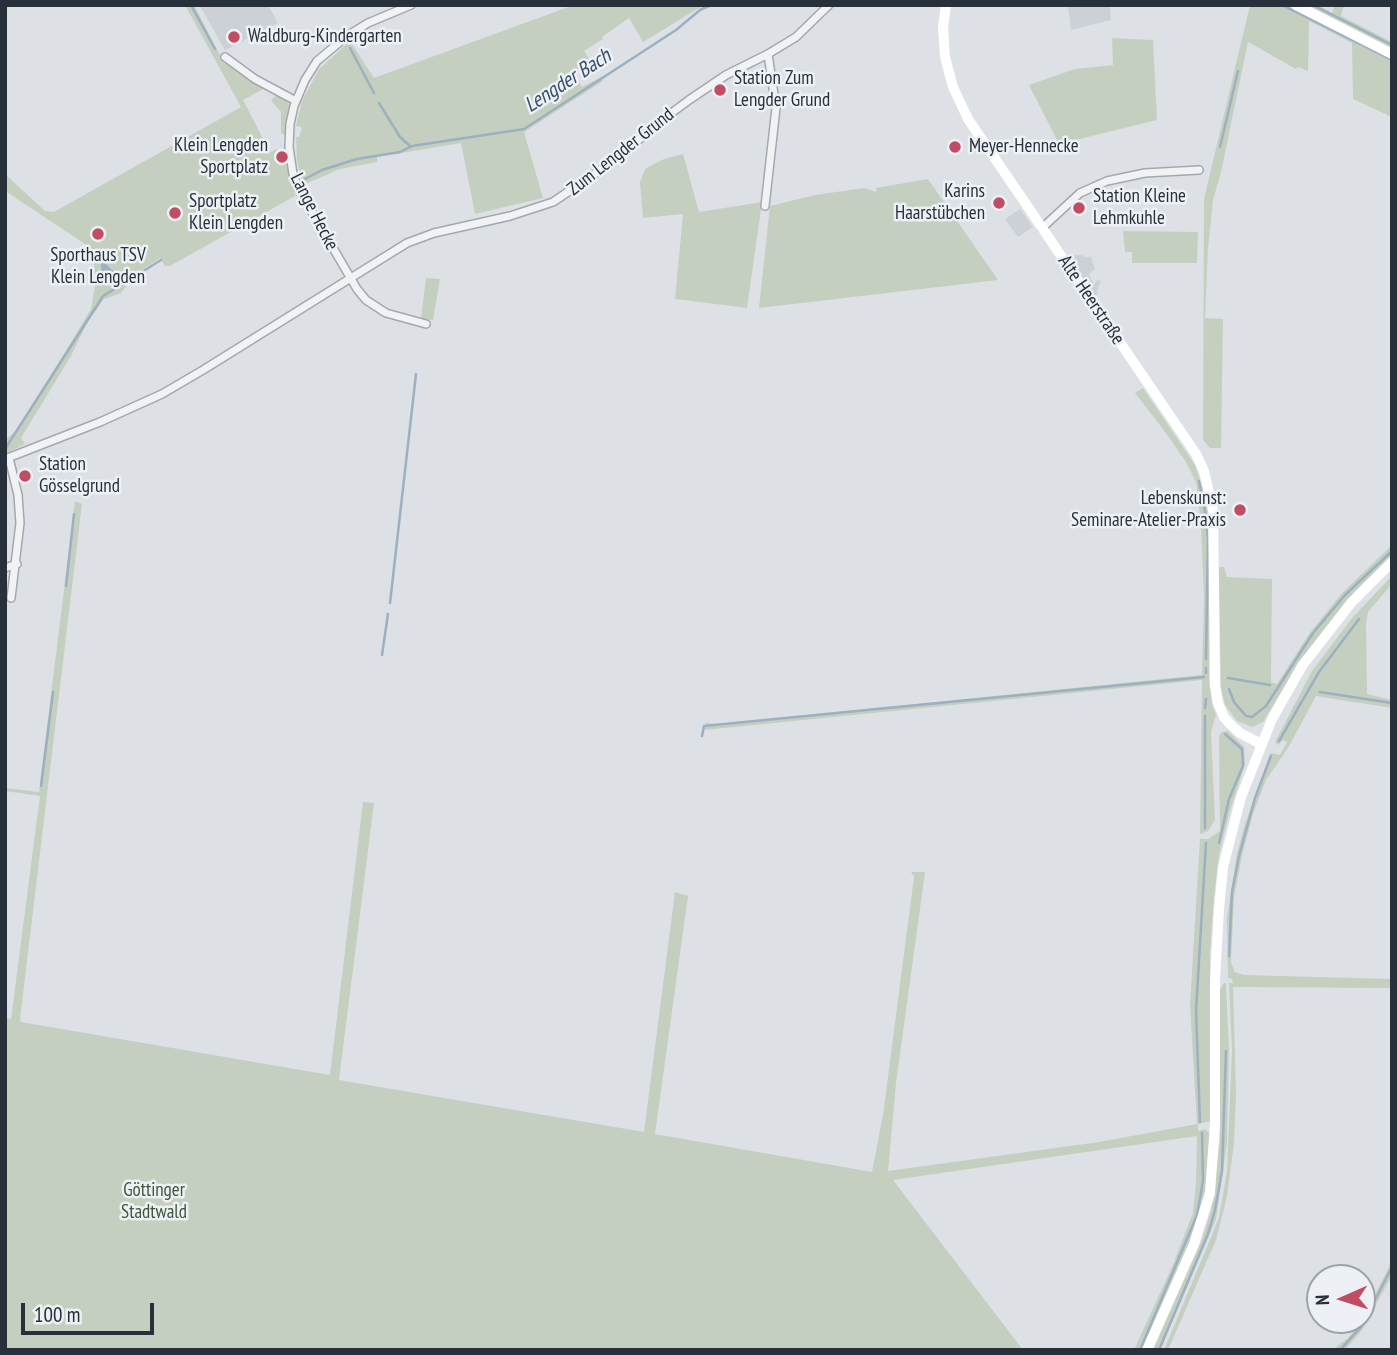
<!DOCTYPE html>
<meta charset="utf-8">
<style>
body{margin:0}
#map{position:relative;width:1397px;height:1355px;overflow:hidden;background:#dde1e6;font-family:"PT Sans Narrow",sans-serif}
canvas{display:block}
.frame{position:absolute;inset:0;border:7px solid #28303b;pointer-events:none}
.north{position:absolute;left:1306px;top:1264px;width:70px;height:70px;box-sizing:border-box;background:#edf0f4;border:2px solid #9ea3aa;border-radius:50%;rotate:267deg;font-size:19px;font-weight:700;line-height:28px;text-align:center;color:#28303b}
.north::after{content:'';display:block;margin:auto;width:24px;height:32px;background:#c04d64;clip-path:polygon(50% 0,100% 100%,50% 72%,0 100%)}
.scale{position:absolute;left:21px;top:1303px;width:133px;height:32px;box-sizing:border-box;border:4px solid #28303b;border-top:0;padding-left:9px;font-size:21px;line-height:24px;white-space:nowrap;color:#28303b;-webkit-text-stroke:5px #edf0f4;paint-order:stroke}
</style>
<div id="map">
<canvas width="1397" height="1355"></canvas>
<div class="frame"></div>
<div class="north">N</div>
<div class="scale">100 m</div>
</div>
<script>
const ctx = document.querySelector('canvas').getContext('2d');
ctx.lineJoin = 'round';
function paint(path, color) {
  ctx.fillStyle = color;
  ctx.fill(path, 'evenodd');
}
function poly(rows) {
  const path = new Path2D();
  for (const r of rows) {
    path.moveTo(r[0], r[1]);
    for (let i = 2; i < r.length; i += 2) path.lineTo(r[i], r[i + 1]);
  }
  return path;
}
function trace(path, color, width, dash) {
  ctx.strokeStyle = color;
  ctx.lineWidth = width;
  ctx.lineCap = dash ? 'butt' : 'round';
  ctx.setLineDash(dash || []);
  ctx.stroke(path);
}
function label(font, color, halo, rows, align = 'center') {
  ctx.font = font + ' "PT Sans Narrow",sans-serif';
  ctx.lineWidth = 5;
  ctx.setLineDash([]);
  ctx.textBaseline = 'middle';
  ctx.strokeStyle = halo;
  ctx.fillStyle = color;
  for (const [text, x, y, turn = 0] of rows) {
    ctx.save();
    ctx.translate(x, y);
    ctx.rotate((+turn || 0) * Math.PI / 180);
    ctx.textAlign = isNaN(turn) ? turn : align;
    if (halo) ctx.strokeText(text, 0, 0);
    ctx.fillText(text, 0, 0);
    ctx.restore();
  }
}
const built = poly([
 [268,5,278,23,225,50,200,6],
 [1068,5,1110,5,1111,20,1071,30],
 [1020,209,1033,227,1018,237,1005,219],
 [1083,255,1083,257,1091,257,1095,269,1089,274,1094,285,1097,280,1101,281,1097,291,1098,293,1095,296,1067,256]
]);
const green = poly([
 [185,5,194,5,224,63,265,88,243,100,270,152,277,149,279,160,283,158,287,163,295,196,170,266,165,266,160,258,129,278,128,284,121,293,104,299,87,323,71,356,21,438,25,444,5,454,5,440,15,432,24,420,91,309,95,286,94,250,5,191,5,174,45,211,54,212,241,107],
 [574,5,704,5,643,42,629,18,602,37,603,39,584,51,590,61,574,72,582,87,601,77,603,81,524,132,543,198,475,214,461,143,377,157,377,162,340,169,303,185,297,161,296,137,299,137,302,127,296,126,302,101,319,69,350,41,374,78],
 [1250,5,1286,5,1392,58,1392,117,1353,99,1352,43,1309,21,1308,71,1298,67,1296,69,1248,42,1221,172,1213,200,1208,248,1205,318,1223,319,1221,448,1210,448,1203,440,1204,199],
 [1305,5,1317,5,1332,13,1335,5,1344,5,1341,16,1392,42,1392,49],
 [1112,38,1153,40,1157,120,1059,144,1029,85,1075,69,1113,65],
 [277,95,287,101,290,106,285,135,281,133,281,112,271,100],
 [683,154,699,212,762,202,747,308,675,299,683,214,643,218,640,182,645,169,664,159],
 [928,179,998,280,759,308,770,206,815,195,864,188,876,192,876,188],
 [1123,231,1198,232,1197,263,1132,263,1132,252,1125,252],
 [426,278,440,279,433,320,421,319],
 [1143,388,1195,465,1207,503,1211,567,1209,680,1212,704,1216,715,1211,732,1215,820,1208,831,1200,834,1202,680,704,730,706,723,717,724,1202,675,1204,599,1201,525,1196,482,1186,462,1163,429,1135,393],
 [75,501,82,504,20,1019,21,1022,330,1075,363,802,374,803,339,1080,644,1132,675,892,688,896,655,1134,872,1172,883,1115,914,877,911,872,925,872,896,1083,888,1171,1099,1142,1197,1124,1190,1005,1200,839,1208,839,1220,831,1219,736,1222,732,1228,731,1244,747,1245,764,1229,814,1219,855,1214,897,1210,951,1211,1121,1198,1124,1198,1131,1205,1129,1210,1134,1205,1191,1190,1241,1143,1350,1134,1350,1172,1267,1193,1213,1196,1182,1197,1136,893,1180,1023,1350,5,1350,5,1018,11,1019,40,796,5,791,5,788,39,792],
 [1392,545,1392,555,1357,589,1298,664,1263,722,1252,727,1237,721,1225,705,1221,688,1219,567,1224,567,1227,577,1272,579,1271,682,1277,684,1309,634,1342,593],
 [1392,576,1392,584,1368,612,1366,624,1367,694,1392,700,1392,708,1316,696,1288,748,1266,780,1253,814,1242,856,1234,897,1231,963,1235,972,1244,975,1392,979,1392,988,1233,987,1236,1094,1234,1143,1227,1196,1216,1240,1168,1350,1164,1350,1219,1218,1227,1171,1232,1050,1229,983,1233,983,1232,979,1228,978,1227,918,1237,854,1244,827,1270,753,1280,755,1287,742,1283,740,1278,745,1275,742,1312,671,1352,618],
 [1226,983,1229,1050,1227,1143,1216,1219,1160,1350,1153,1350,1201,1242,1211,1211,1220,1140,1220,990,1223,984],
 [1392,1261,1392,1275,1363,1329,1345,1350,1332,1350,1348,1338,1362,1320]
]);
const water = poly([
 [100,258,118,276,118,279,115,283,110,285,103,282]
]);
const stream = poly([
 [191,5,215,49],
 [1282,5,1392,60],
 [1313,5,1392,45],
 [350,48,374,93],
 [379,103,400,137,411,147],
 [1220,147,1238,71],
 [305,179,322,170,357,159,400,152,412,146,524,129,676,30,700,10,711,5],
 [5,449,103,296,161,260],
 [1199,481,1206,516,1208,539,1206,659],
 [66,586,74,514],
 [390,603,416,374],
 [382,655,388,614],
 [1206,673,1206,668],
 [1228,678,1270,685],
 [1229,689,1234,702,1246,716,1252,717,1266,706,1313,633,1345,595,1392,551],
 [1320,692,1392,703],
 [1205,708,1206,699],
 [702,736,704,726,1204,677],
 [1279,741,1319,672,1359,619],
 [41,786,53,692],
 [1205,828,1205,716],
 [1219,843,1229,799,1243,766,1242,749,1225,734],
 [1229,956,1232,892,1239,856,1255,798,1271,756],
 [1200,1122,1196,1011,1206,843],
 [1140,1350,1197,1215,1203,1181,1202,1133],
 [1159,1350,1208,1234,1215,1210,1222,1171,1226,1051],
 [1340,1350,1361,1327,1392,1267]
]);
const street = poly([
 [411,5,368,23,347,36,317,61,305,80,294,106,290,124,289,147,293,174,298,188,357,289,366,300,386,313,426,324],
 [225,57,255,79,296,101],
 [765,206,776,108,768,54],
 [1042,228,1080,193,1107,181,1145,173,1199,170],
 [9,458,18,495,20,523,11,598],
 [5,459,100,422,162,394,203,370,407,243,434,233,510,216,553,202,614,161,658,123,689,100,726,75,768,54,796,37,829,5],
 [5,568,17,564]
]);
const secondary = poly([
 [946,5,943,28,945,57,953,87,968,119,1196,454,1204,471,1213,510,1215,686,1218,703,1224,717,1230,724,1240,733,1261,744],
 [1296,5,1392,54],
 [1147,1350,1194,1244,1210,1193,1215,1124,1215,980,1219,909,1223,867,1241,797,1272,719,1302,666,1351,603,1392,562]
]);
const markers = [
 [234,37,7,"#c04d64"],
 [720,90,7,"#c04d64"],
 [955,147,7,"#c04d64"],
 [282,157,7,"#c04d64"],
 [999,203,7,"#c04d64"],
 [1079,208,7,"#c04d64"],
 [175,213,7,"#c04d64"],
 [98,234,7,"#c04d64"],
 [25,476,7,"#c04d64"],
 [1240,510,7,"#c04d64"]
];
const poiNames = [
 ["Waldburg-Kindergarten",248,37],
 ["Station Zum",734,79],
 ["Lengder Grund",734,101],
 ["Klein Lengden",268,146,"right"],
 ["Sportplatz",268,168,"right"],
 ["Meyer-Hennecke",969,147],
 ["Karins",985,192,"right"],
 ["Haarstübchen",985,214,"right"],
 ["Station Kleine",1093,197],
 ["Lehmkuhle",1093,219],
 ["Sportplatz",189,202],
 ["Klein Lengden",189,224],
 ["Sporthaus TSV",98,256,"center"],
 ["Klein Lengden",98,278,"center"],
 ["Station",39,465],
 ["Gösselgrund",39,487],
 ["Lebenskunst:",1226,499,"right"],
 ["Seminare-Atelier-Praxis",1226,521,"right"]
];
const streetNames = [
 ["Zum Lengder Grund",621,152,-38],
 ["Lange Hecke",314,212,63],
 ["Alte Heerstraße",1091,300,56]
];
const parkNames = [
 ["Göttinger",154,1191],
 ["Stadtwald",154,1213]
];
const waterNames = [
 ["Lengder Bach",568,81,-33]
];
paint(built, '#ccd0d7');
paint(green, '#c4cfbf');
paint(water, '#9cb0c2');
trace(stream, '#9cb0c2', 2.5);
trace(street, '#a3a8af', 10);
trace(street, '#f0f2f4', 7);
trace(secondary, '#fff', 10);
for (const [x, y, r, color] of markers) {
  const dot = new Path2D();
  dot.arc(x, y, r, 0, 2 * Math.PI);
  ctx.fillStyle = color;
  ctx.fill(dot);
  trace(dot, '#edf0f4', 2.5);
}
label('19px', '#28303b', '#edf0f4', poiNames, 'left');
label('19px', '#28303b', '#edf0f4', streetNames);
label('19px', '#3e5537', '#edf0f4', parkNames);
label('italic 21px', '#37506a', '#edf0f4', waterNames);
</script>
